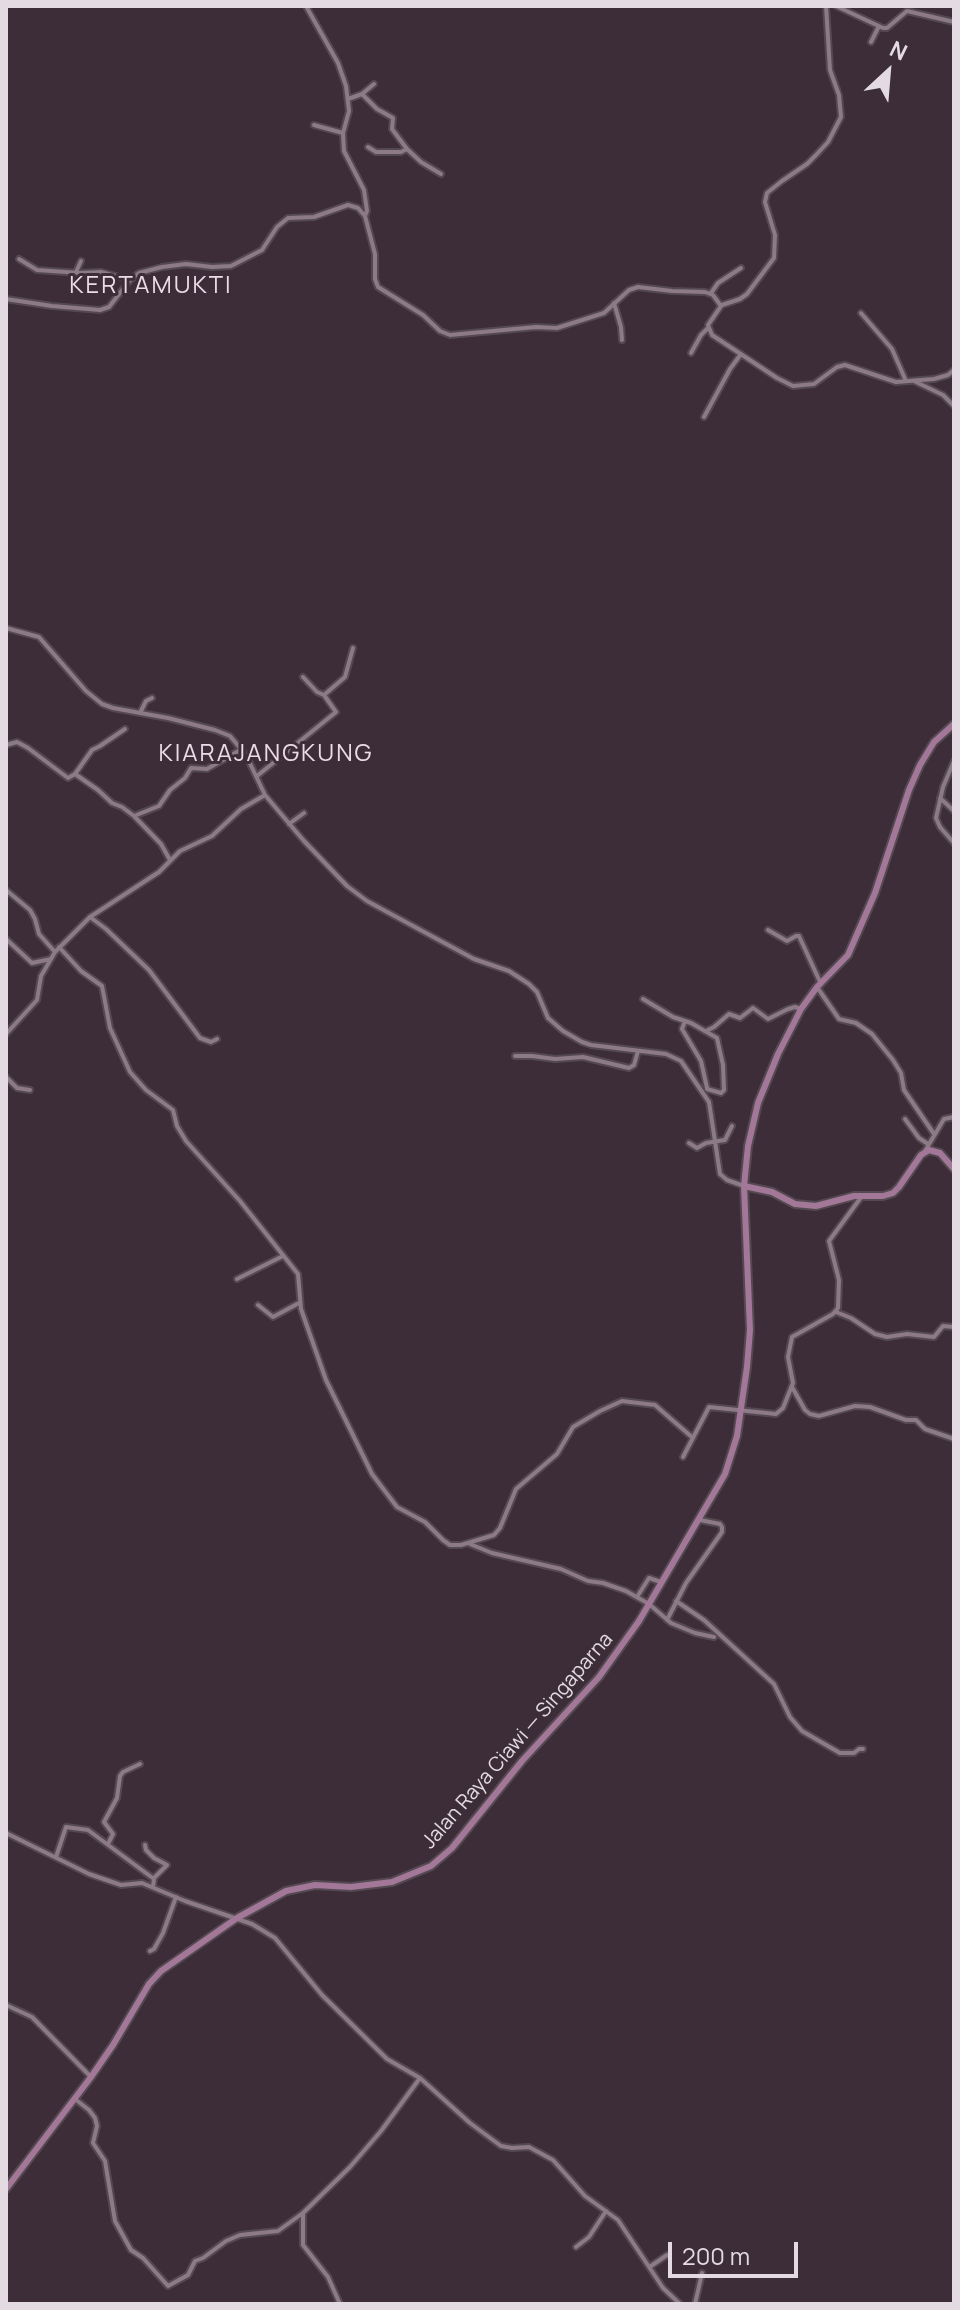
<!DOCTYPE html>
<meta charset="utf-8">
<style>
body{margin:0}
#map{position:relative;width:960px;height:2310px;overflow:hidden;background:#3c2d38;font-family:Manrope,sans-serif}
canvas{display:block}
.frame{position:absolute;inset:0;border:8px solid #e4dae1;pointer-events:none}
.north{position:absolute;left:848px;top:32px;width:80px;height:80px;-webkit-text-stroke:6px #3c2d38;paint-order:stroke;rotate:26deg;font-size:22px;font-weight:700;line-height:32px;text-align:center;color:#e4dae1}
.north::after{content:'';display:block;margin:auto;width:28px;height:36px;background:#e4dae1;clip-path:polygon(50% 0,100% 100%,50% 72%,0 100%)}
.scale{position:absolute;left:668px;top:2242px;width:130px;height:36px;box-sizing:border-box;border:4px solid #e4dae1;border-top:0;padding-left:10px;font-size:24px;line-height:28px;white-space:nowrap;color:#e4dae1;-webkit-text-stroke:6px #3c2d38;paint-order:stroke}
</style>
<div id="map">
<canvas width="960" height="2310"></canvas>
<div class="frame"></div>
<div class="north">N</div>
<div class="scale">200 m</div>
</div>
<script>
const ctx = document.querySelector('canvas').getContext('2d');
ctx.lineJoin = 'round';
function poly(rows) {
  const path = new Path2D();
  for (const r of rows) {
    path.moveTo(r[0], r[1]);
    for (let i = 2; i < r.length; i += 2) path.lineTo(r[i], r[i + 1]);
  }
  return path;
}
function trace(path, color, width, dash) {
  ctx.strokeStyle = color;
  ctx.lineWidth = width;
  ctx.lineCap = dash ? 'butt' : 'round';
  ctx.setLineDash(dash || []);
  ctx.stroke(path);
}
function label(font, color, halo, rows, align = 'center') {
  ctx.font = font + ' Manrope,sans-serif';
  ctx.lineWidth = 6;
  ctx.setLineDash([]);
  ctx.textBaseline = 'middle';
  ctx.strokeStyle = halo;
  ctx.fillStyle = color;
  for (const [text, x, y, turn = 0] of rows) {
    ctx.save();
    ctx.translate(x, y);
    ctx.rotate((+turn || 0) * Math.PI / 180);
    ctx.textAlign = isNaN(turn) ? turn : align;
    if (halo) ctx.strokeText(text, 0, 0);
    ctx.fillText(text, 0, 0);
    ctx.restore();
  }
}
const street = poly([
 [306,6,338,63,346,86,349,111,343,133,344,151,364,190,367,211,365,216],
 [836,6,883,28,887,28,907,11,954,22],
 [871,42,879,26],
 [362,94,377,109,393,118,392,129,407,149,421,162,441,174],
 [348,99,362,94,374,84],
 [314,125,343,133],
 [368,147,376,152,401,152,407,149],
 [19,259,37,270,80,273,101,272,130,280],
 [76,272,81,261],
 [711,293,718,283,741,268],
 [6,299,52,306,100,310,109,307,130,280,139,273,162,267,186,264,212,267,231,266,262,250,277,227,288,218,314,217,348,205,358,208,365,216,375,254,375,279,378,287,423,315,440,331,450,335,536,327,557,328,604,313,629,290,638,287,672,291,705,292,713,295,721,306,708,325,712,335,777,378,793,386,814,384,837,367,845,365,896,382,934,379,948,375,954,370],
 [614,303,621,327,622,340],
 [722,305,740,299,747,294,774,258,775,235,765,202,767,193,782,181,807,164,816,155,828,142,841,117,839,95,830,70,826,6],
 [861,313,892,349,906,381],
 [691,353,701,335,708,328],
 [914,381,943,395,954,406],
 [704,417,730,369,741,354],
 [6,628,39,637,86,691,102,704,113,708,168,718,215,730,230,736,246,755,265,795],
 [303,677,317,692,324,695],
 [140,713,146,701,152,698],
 [6,745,17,742,28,748,68,778,75,774,92,750,100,746,125,729],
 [954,761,943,787,936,818,940,827,954,843],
 [75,774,98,790,112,803,122,807,134,816],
 [257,776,336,712,324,695,345,677,353,648],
 [940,798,954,811],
 [289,824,304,813],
 [170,860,161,844,134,816,159,806,170,790,185,778,191,768,207,769,242,749],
 [6,890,30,910,35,919,39,934,55,952],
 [90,917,106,929,149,970,200,1038,211,1042,217,1039],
 [768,930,787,941,796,936,799,936,821,984],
 [6,939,32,963,51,959],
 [59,947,81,971,102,986,110,1028,130,1072,146,1090,173,1110,177,1126,186,1141,240,1201,298,1274,301,1309,326,1380,372,1474,397,1507,425,1522,443,1540,450,1545,461,1545,494,1535,500,1528,516,1489,557,1454,573,1427,600,1411,622,1401,655,1405,693,1438],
 [817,987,839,1019,856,1023,872,1034,893,1060,901,1073,904,1090,934,1134],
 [643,999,673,1017,691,1023,717,1038,723,1065,724,1090,721,1093,707,1089],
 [685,1021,682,1029,701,1061,707,1088],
 [706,1031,714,1027,729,1014,740,1018,753,1008,768,1019,788,1009,795,1007,801,1009],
 [6,1034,37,1000,41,976,55,952,90,917,159,872,180,851,212,836,241,809,265,795,304,841,347,886,367,901,474,959,509,971,529,984,537,992,548,1018,563,1031,582,1042,591,1045,666,1054,681,1061,709,1102,720,1174,727,1180,744,1186],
 [515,1056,532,1056,555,1059,583,1057,629,1068,634,1065,638,1051],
 [6,1077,17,1088,30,1090],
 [905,1119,919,1138,928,1144],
 [689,1143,697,1148,706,1143,725,1140,732,1126],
 [925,1151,944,1119,954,1117],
 [237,1279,283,1256],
 [258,1305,273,1317,299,1303],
 [836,1312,851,1318,875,1334,887,1337,907,1334,934,1337,943,1326,954,1327],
 [792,1387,805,1410,810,1414,819,1416,855,1406,870,1407,906,1420,916,1420,925,1429,954,1439],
 [683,1457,709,1407,776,1414,783,1408,793,1383,788,1357,792,1337,833,1314,838,1308,839,1280,829,1241,862,1196],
 [470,1544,492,1553,561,1569,588,1581,603,1583,626,1591,649,1604,671,1623,695,1633,714,1637],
 [637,1597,649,1578,661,1582],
 [676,1601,704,1620,774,1684,790,1717,802,1731,840,1753,854,1753,859,1749,863,1749],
 [667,1620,686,1583,722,1532,722,1527,720,1524,700,1520],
 [6,1833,89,1874,121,1885,142,1883,185,1901,252,1924,275,1938,322,1995,387,2059,420,2078,470,2123,501,2146,512,2148,529,2147,553,2160,585,2196,618,2220,663,2288,680,2304],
 [108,1844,113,1834,104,1822,117,1798,120,1776,123,1772,140,1764],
 [145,1845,146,1850,154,1858,167,1865,154,1878],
 [56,1857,66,1827,88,1830,154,1879,153,1887],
 [150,1951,154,1949,163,1933,176,1897],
 [6,2005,32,2017,91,2077],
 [75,2099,89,2110,95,2118,97,2126,93,2143,105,2161,115,2221,131,2250,143,2258,168,2286,188,2275,195,2261,203,2258,226,2241,240,2235,278,2231,303,2213,350,2167,381,2131,420,2078],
 [303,2213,303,2245,328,2277,340,2304],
 [576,2247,589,2237,606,2211],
 [651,2266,667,2255],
 [695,2304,702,2273]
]);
const secondary = poly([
 [744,1186,772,1192,795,1204,816,1206,854,1196,883,1196,893,1193,899,1187,921,1155,929,1150,940,1153,954,1169],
 [6,2189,91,2077,113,2045,149,1984,161,1971,237,1918,286,1891,315,1885,351,1887,392,1882,431,1866,452,1848,522,1761,599,1677,639,1621,725,1474,737,1436,747,1367,750,1330,744,1186,748,1146,758,1103,778,1054,801,1009,817,987,848,955,875,893,909,790,920,765,934,742,954,724]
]);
const streetNames = [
 ["Jalan Raya Ciawi — Singaparna",518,1741,-49]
];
const quarterNames = [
 ["KERTAMUKTI",151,286],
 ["KIARAJANGKUNG",266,754]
];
trace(street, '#554951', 8);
trace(secondary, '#554951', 10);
trace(street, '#8c7a87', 4);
trace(secondary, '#a37798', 6);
label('20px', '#e4dae1', '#3c2d38', streetNames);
ctx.letterSpacing = '2px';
label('24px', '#eddae7', '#3c2d38', quarterNames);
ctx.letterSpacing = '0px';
</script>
